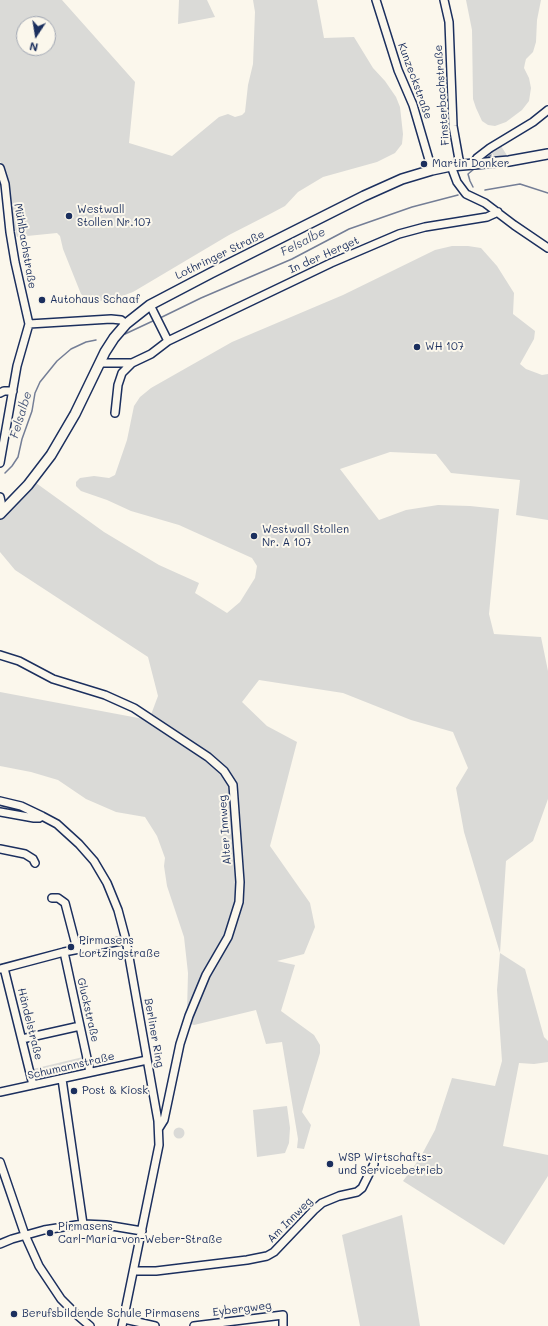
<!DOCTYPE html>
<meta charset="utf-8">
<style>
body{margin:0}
#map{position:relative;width:548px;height:1326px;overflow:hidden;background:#fbf7ec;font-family:Mali,sans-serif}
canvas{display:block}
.north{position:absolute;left:16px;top:16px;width:40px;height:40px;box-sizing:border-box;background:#fbf7ec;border:1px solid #a1a7b3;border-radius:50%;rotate:192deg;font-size:11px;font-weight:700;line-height:16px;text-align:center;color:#1b2f5e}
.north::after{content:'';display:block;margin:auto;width:14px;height:18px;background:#1b2f5e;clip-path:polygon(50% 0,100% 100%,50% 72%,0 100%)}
</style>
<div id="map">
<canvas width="548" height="1326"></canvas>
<div class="north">N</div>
</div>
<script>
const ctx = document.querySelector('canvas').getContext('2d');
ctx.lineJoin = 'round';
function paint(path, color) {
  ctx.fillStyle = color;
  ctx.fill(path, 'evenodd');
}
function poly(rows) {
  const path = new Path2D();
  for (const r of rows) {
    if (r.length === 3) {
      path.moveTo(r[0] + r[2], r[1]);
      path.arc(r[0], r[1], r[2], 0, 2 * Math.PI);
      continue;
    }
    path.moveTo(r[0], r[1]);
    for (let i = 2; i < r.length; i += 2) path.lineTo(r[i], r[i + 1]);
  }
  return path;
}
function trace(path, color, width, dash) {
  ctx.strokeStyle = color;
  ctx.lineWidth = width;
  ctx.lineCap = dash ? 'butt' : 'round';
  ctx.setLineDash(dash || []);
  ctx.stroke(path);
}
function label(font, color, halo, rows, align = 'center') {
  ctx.font = font + ' Mali,sans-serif';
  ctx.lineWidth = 4;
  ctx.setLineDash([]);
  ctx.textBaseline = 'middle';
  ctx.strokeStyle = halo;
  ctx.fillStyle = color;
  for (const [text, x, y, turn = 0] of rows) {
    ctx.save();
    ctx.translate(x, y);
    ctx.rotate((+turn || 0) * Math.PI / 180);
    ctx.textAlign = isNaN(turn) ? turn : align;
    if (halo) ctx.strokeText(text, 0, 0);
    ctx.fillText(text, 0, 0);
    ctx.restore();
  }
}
const green = poly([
 [0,0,62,0,135,82,129,143,172,156,219,117,228,114,235,117,242,115,245,112,248,85,253,64,255,12,253,0,317,0,324,38,354,37,373,68,385,81,396,97,400,107,403,134,402,144,395,153,377,162,323,177,298,192,285,206,270,214,229,235,133,292,114,299,95,302,88,300,81,294,63,249,60,236,57,233,17,237,11,214,5,173,0,161],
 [24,24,48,24,48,48,24,48],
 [179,0,207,0,215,17,178,24],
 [466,0,541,0,537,20,536,42,533,52,526,59,525,63,524,68,529,78,531,88,529,101,522,110,506,122,495,126,488,125,482,121,476,108,473,99,472,30],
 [501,146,508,157,496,159,491,152],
 [452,246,468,246,481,248,497,266,514,293,513,314,535,331,534,339,520,364,526,369,542,375,548,374,548,520,516,515,520,480,451,473,436,454,390,452,340,469,379,520,406,510,438,505,470,506,499,509,489,614,494,634,541,637,548,671,548,799,533,841,506,861,500,953,525,969,544,1037,548,1041,548,1062,534,1064,519,1063,503,1146,548,1155,548,1176,504,1245,403,1181,420,1158,435,1130,452,1078,495,1086,502,1061,497,990,500,953,464,832,456,788,468,768,453,732,411,720,343,693,259,680,242,702,267,726,297,742,270,846,310,903,315,927,304,954,277,961,295,965,281,1011,314,1035,320,1045,320,1053,302,1112,311,1125,304,1149,297,1148,298,1139,282,1042,266,1044,256,1010,194,1025,189,1023,187,1011,188,973,184,937,167,886,164,866,165,858,157,836,145,817,116,812,86,799,58,780,31,772,0,766,0,692,149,720,158,696,148,657,15,570,0,552,0,518,36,483,104,532,159,565,199,583,195,593,227,613,240,602,255,578,257,566,252,558,179,525,131,511,107,500,81,491,76,486,76,482,80,478,94,476,109,478,115,475,127,440,134,406,140,397,151,388,232,342,343,295,435,250],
 [83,1057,85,1069,36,1081,33,1069],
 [287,1106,290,1128,289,1143,285,1153,257,1157,253,1110],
 [179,1133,5.5],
 [402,1215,420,1326,360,1326,342,1235]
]);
const stream = poly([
 [488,157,491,155],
 [473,187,470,181,468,174,474,169],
 [485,190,520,184,548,193],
 [160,318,201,298,292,259,349,229,412,207,458,195],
 [125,334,155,320],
 [5,473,12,466,18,457,22,439,32,411,35,393,40,382,57,361,71,349,86,342,96,340]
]);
const minor = poly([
 [376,0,398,70,413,105,432,170],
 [444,0,449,22,453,126,460,165],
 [473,164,477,158,490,148,533,122,548,110],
 [451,166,457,182,466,194,485,203,514,225,548,248],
 [0,168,5,184,10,232,15,262,29,324,17,366,0,463],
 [150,305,168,341],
 [29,324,111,319,121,320,126,324],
 [100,363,132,363],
 [0,393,4,391,13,391],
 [115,413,118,385,122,373,132,363,151,354,168,341,331,263,399,234,425,227,487,217,498,212],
 [0,497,3,511],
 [0,655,19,661,53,679,105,695,134,708,208,757,224,771,233,785,240,882,239,902,228,937,206,975,189,1016,180,1044,164,1120,159,1128],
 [0,801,21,806,42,816,57,824,79,844,94,861,107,883,118,910,126,940,158,1121,159,1145,122,1326],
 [0,812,34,818,39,818,42,816],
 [0,849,25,854,33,859,35,863],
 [52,898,58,898,65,903,77,949],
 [64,952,90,1072],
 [4,968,33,1085],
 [0,969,64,952,126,940],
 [22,1039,80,1026],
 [62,1079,83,1224],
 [0,1092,147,1060],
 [0,1162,25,1235,39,1266,61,1299,76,1314,90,1326],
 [0,1244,12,1239,44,1230,83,1224,106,1225,142,1231],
 [134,1271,156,1271,247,1260,267,1256,274,1252,314,1210,322,1203,339,1196,357,1192,362,1188,374,1164],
 [124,1319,155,1326],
 [194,1326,283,1315,283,1326]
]);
const major = poly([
 [0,514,28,485,51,455,75,414,105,352,114,338,126,324,150,305,211,273,364,196,402,179,432,170,451,166,509,161,548,154]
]);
const markers = [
 [424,164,4,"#1b2f5e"],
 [69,216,4,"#1b2f5e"],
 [42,300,4,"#1b2f5e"],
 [417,347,4,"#1b2f5e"],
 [254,536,4,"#1b2f5e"],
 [71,947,4,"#1b2f5e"],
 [74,1091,4,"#1b2f5e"],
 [330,1164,4,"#1b2f5e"],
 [50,1233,4,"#1b2f5e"],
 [14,1314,4,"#1b2f5e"]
];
const streetNames = [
 ["Kunzeckstraße",415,81,70],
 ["Finsterbachstraße",442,95,-94],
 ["Mühlbachstraße",25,246,80],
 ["Lothringer Straße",220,255,-26],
 ["In der Herget",324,255,-24],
 ["Alter Innweg",225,830,-94],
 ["Gluckstraße",88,1010,77],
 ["Händelstraße",30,1024,76],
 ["Berliner Ring",154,1033,80],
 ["Schumannstraße",71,1066,-13],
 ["Am Innweg",290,1220,-45],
 ["Eybergweg",242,1309,-7]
];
const poiNames = [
 ["Martin Donker",432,164],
 ["Westwall",77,210],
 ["Stollen Nr.107",77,223],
 ["Autohaus Schaaf",50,300],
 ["WH 107",425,347],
 ["Westwall Stollen",262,530],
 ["Nr. A 107",262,543],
 ["Pirmasens",79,941],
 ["Lortzingstraße",79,954],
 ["Post & Kiosk",82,1091],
 ["WSP Wirtschafts-",338,1158],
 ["und Servicebetrieb",338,1171],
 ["Pirmasens",58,1227],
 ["Carl-Maria-von-Weber-Straße",58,1240],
 ["Berufsbildende Schule Pirmasens",22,1314]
];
const waterNames = [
 ["Felsalbe",303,242,-27],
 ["Felsalbe",21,415,-73]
];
paint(green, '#dadad7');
trace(stream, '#747e96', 1.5);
trace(minor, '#1b2f5e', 10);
trace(major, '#1b2f5e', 12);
trace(minor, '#fbf7ec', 7);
trace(major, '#fbf7ec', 9);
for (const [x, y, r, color] of markers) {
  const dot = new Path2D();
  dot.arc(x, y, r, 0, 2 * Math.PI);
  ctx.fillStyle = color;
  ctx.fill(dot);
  trace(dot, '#fbf7ec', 1.5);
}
label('11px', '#1b2f5e', '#fbf7ec', streetNames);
label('11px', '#1b2f5e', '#fbf7ec', poiNames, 'left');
label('italic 12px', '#47577a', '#fbf7ec', waterNames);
</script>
